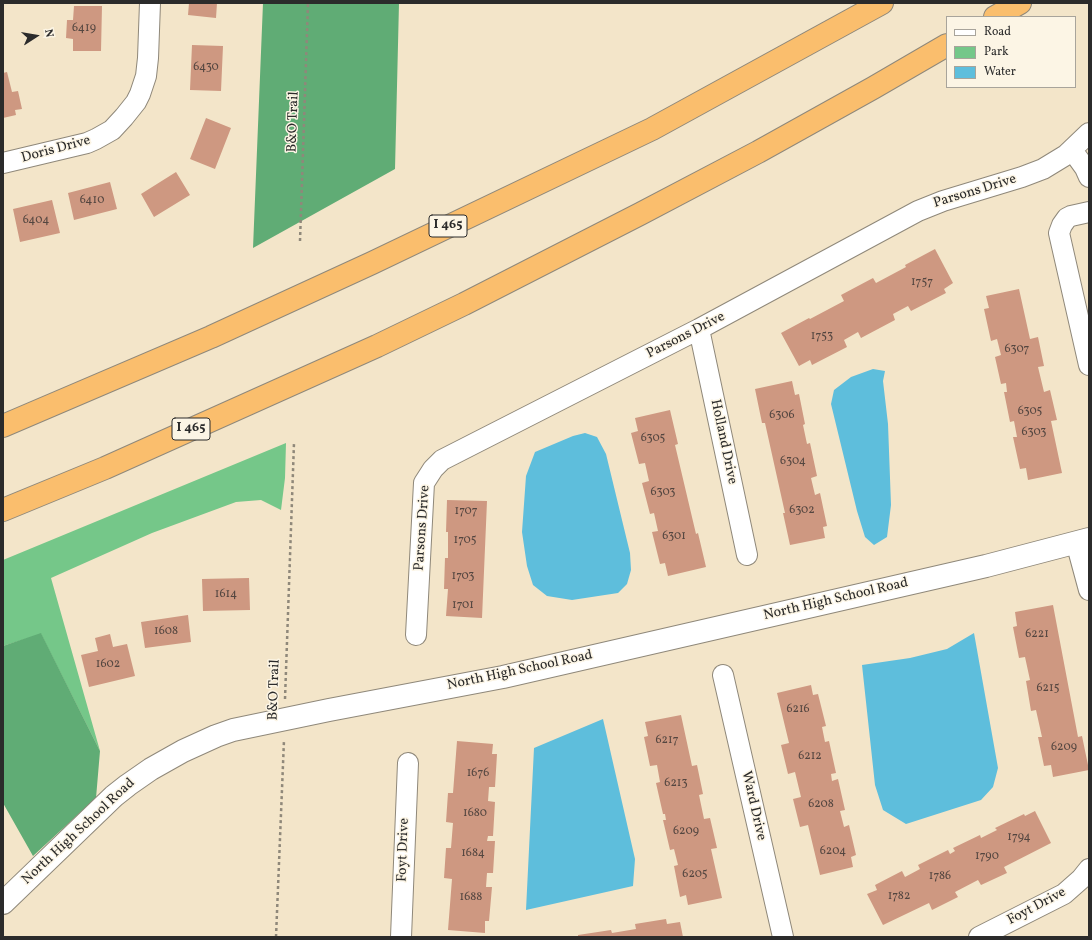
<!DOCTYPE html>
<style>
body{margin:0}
#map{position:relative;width:1092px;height:940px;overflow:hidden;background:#f3e5c9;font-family:Vollkorn,serif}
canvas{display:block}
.frame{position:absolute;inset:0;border:4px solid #2b2b2b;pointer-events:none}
.legend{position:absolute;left:946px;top:16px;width:130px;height:72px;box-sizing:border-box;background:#fcf5e5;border:1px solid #a8a49b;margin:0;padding:5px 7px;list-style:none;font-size:12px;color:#2b2b2b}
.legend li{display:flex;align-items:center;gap:8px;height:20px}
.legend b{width:20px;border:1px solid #a8a49b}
.north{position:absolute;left:16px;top:16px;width:40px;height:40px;-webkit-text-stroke:3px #fcf5e5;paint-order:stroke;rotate:78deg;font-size:11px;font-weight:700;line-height:16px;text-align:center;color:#2b2b2b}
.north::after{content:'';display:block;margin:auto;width:14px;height:18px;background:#2b2b2b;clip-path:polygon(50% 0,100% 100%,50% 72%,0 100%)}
</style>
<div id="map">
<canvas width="1092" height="940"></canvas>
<div class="frame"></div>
<ul class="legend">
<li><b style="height:5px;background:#fff"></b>Road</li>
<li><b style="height:11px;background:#75c789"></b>Park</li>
<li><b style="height:11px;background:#5ebedc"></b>Water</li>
</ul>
<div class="north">N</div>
</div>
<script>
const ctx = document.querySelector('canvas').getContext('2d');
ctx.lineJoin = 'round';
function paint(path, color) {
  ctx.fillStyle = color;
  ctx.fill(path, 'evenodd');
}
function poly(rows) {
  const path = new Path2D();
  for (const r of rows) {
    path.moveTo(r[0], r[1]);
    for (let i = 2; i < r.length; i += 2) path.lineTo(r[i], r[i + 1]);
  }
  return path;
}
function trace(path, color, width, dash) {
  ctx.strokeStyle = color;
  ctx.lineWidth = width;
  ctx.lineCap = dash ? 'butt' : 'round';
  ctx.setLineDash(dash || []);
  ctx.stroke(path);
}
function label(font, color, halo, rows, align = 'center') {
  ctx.font = font + ' Vollkorn,serif';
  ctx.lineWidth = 3;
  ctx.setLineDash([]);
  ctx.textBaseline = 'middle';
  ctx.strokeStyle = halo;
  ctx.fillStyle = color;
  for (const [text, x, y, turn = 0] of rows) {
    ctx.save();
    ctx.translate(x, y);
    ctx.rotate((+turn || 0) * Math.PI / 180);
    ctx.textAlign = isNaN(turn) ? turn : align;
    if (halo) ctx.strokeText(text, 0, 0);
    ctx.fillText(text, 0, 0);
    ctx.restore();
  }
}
const green = poly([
 [286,443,285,478,281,510,261,500,236,502,152,533,51,578,100,751,41,634,3,646,3,560]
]);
const forest = poly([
 [263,3,399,3,395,169,253,248],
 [41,633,100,751,96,798,33,856,3,803,3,646]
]);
const water = poly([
 [873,369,885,371,883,381,888,424,891,505,887,537,874,545,865,537,857,511,831,404,834,390,851,377],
 [585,433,597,437,606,454,630,553,631,570,627,584,618,593,572,600,547,596,533,585,527,566,522,532,526,476,535,452,573,436],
 [974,633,998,768,993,787,981,800,906,824,883,810,875,785,862,665,910,658,947,649],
 [603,719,635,859,633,886,526,910,534,748]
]);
const building = poly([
 [189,3,217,3,216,18,188,15],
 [74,6,102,6,101,51,73,51,73,39,66,38,67,20,73,20],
 [192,45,223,46,221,91,190,90],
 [7,72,12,92,18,91,22,109,15,110,16,115,3,118,3,73],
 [206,118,231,128,215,169,190,159],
 [176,172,190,195,154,217,141,194],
 [110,182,117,209,74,220,68,193],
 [52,200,60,233,20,242,13,209],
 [935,249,953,283,944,289,946,293,911,311,908,306,893,314,895,320,861,338,858,332,844,340,847,347,812,365,810,360,799,366,781,333,809,318,810,319,844,301,841,295,873,278,876,283,906,267,905,265],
 [1019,289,1030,339,1038,337,1044,366,1038,367,1044,392,1050,390,1057,420,1051,421,1062,473,1028,480,1026,468,1020,469,1013,437,1017,437,1014,421,1010,422,1004,392,1007,392,1006,383,1001,384,995,357,1001,355,997,339,991,341,984,309,989,308,986,296],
 [792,381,795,395,799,394,805,424,803,425,807,444,810,443,817,476,811,478,815,495,820,493,827,526,823,527,825,538,790,545,783,513,785,513,765,423,762,423,755,389],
 [670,410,678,444,675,445,696,534,698,533,706,567,668,576,665,563,660,564,652,532,658,531,654,513,650,514,642,483,649,481,645,463,639,464,631,433,638,431,635,418],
 [447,500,487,501,482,618,446,616,448,589,444,589,445,558,448,558,448,532,446,532],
 [249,578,250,610,203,611,202,579],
 [1053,605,1078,737,1082,736,1089,770,1053,777,1051,765,1044,766,1038,737,1042,737,1036,710,1031,711,1026,681,1030,680,1025,657,1019,658,1013,627,1017,626,1015,612],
 [188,615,191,642,145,648,141,622],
 [110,634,113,647,127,644,135,676,89,687,81,655,98,651,95,638],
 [811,685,813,695,818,694,826,726,822,727,825,742,829,741,836,773,831,774,832,781,838,779,845,810,840,811,844,827,849,825,856,855,851,857,853,867,820,875,808,825,800,827,793,799,801,797,795,772,788,774,781,745,789,743,777,693],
 [681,715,692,766,697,765,703,794,699,795,704,819,710,818,717,848,711,849,722,898,688,905,686,895,680,897,674,866,678,865,674,849,670,850,663,820,666,820,665,814,663,814,656,783,660,782,657,765,650,766,644,737,648,736,645,722],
 [457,741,493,744,492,754,497,754,495,787,489,787,488,801,495,802,493,836,488,836,487,841,495,841,493,873,487,873,486,887,492,887,489,921,485,921,485,933,448,930,452,879,444,878,446,848,451,848,453,823,446,822,448,793,453,793],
 [1035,811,1051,843,1004,867,1007,873,981,885,978,880,955,892,958,897,932,910,929,903,883,925,867,894,877,890,875,885,902,871,905,877,920,869,918,865,948,850,950,854,955,851,953,848,980,835,981,838,997,830,995,828,1024,814,1025,816],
 [666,919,667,924,680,922,683,937,578,937,578,935,611,930,612,933,636,929,635,924]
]);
const path = poly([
 [300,241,308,3],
 [285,699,294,443],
 [276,937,284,740]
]);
const minor = poly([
 [1072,150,1085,168,1089,177],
 [3,163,87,143,96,139,112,130,124,117,136,102,140,94,146,76,148,58,150,3],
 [1089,212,1071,216,1067,218,1062,225,1059,233,1089,365],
 [699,329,747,555],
 [1076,542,1089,590],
 [416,635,424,483,433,469,442,460,699,329,918,211,943,201,1022,177,1043,169,1066,155,1089,133],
 [723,675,783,937],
 [401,937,408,763],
 [979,937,1064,894,1081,879,1089,869]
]);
const tertiary = poly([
 [3,903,114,796,128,785,151,769,183,751,216,736,233,730,329,710,503,677,986,566,1089,539]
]);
const motorway = poly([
 [995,17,1020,3],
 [3,426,211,337,372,263,652,129,882,3],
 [3,510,105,468,377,346,464,304,640,214,758,152,873,88,947,45]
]);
const numberNames = [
 ["6419",84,29],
 ["6430",206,68],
 ["6410",92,201],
 ["6404",36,221],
 ["1757",922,283],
 ["1753",822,337],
 ["6307",1017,350],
 ["6305",1030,412],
 ["6306",782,416],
 ["6303",1034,433],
 ["6305",653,439],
 ["6304",793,462],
 ["6303",663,493],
 ["6302",802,511],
 ["1707",466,512],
 ["6301",674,537],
 ["1705",465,541],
 ["1703",463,577],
 ["1614",226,595],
 ["1701",463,606],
 ["1608",166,632],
 ["6221",1037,635],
 ["1602",108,665],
 ["6215",1048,689],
 ["6216",798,710],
 ["6217",667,741],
 ["6209",1064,748],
 ["6212",810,757],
 ["1676",478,774],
 ["6213",676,784],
 ["6208",821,805],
 ["1680",475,814],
 ["6209",686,832],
 ["1794",1019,838],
 ["6204",833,852],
 ["1684",473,854],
 ["1790",987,857],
 ["6205",695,875],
 ["1786",940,877],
 ["1782",899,897],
 ["1688",471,898]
];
const shields = [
 [448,226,38],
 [191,429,38]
];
const shieldNames = [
 ["I 465",448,226],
 ["I 465",191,429]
];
const streetNames = [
 ["B&O Trail",294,122,-88],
 ["Doris Drive",56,150,-15],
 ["Parsons Drive",975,192,-17],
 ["Parsons Drive",686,336,-27],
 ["Holland Drive",723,442,78],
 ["Parsons Drive",423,528,-86],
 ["North High School Road",836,600,-13],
 ["North High School Road",520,671,-12],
 ["B&O Trail",275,690,-88],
 ["Ward Drive",753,806,77],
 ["North High School Road",79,832,-43],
 ["Foyt Drive",404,850,-88],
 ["Foyt Drive",1037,907,-28]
];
paint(green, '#75c789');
paint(forest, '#60ac75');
paint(water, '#5ebedc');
paint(building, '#ce9881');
trace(minor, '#8f887a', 22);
trace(tertiary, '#8f887a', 24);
trace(motorway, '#8f887a', 24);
trace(path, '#8f887a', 2.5, [3, 3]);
trace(minor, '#fff', 20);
trace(tertiary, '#fff', 22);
trace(motorway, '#fabe6d', 22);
label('12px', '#544640', null, numberNames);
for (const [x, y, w] of shields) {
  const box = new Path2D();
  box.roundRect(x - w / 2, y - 11, w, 22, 3);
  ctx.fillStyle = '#fcf5e5';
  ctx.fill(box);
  trace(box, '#2b2b2b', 1);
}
label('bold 13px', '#2b2b2b', null, shieldNames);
label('14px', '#2b2b2b', '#fcf5e5', streetNames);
</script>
